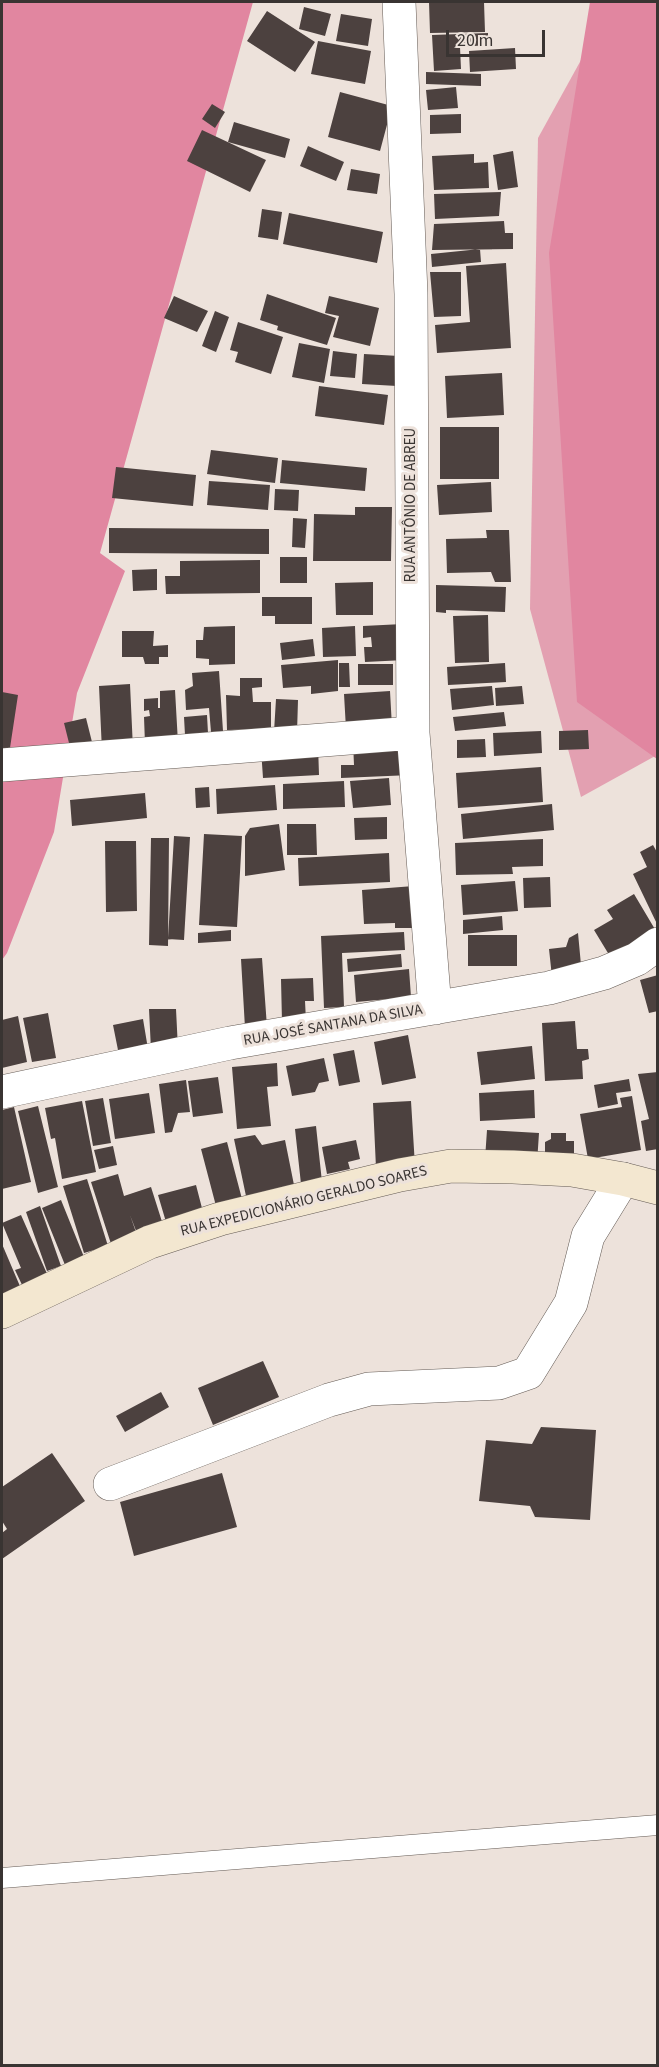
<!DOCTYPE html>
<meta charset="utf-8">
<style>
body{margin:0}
#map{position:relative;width:659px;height:2067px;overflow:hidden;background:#ede2db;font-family:"Source Sans 3",sans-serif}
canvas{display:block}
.frame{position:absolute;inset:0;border:3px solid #393432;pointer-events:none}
.scale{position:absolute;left:446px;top:30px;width:99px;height:27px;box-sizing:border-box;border:3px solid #393432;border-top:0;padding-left:8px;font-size:18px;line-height:21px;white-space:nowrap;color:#393432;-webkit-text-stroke:4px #ede2db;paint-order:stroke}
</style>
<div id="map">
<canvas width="659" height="2067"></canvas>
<div class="frame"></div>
<div class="scale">20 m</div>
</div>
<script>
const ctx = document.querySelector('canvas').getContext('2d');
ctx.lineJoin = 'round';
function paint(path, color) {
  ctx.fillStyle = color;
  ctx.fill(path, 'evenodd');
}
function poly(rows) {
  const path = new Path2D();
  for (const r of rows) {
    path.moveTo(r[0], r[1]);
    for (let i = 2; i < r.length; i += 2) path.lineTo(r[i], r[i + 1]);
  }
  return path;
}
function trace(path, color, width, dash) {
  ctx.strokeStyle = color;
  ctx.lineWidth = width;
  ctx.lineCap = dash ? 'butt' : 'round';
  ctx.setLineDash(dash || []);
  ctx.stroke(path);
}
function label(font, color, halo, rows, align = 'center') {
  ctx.font = font + ' "Source Sans 3",sans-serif';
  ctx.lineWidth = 6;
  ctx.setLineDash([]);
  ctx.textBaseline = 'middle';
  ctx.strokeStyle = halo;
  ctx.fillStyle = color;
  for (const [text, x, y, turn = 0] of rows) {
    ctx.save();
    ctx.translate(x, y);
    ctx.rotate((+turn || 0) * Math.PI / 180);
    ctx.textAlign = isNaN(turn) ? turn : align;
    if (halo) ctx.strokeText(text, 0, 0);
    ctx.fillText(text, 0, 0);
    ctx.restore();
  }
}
const green = poly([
 [613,2,657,2,657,755,581,797,530,609,538,138]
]);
const forest = poly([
 [2,2,253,2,100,553,125,571,77,693,54,832,7,953,2,960],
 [590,2,657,2,657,759,577,702,549,253]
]);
const building = poly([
 [429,2,484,2,485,32,430,33],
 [304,7,331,14,325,36,299,29],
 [267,11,315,42,295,72,247,41],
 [341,14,372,19,368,46,336,41],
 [488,33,488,45,460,47,461,69,434,71,432,35],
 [318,41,371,51,365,84,311,74],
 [515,48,516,69,470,72,469,51],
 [426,72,481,74,481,86,426,84],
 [456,87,458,108,428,110,426,90],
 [340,92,392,106,380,151,328,137],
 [212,104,225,112,215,128,202,119],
 [461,114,461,133,430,134,430,115],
 [234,122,290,139,285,158,228,142],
 [202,130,266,160,250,192,187,161],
 [308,146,344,162,336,181,300,166],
 [513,151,518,187,498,190,493,155],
 [474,154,474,163,488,162,489,188,434,190,432,156],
 [351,169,380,174,377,194,347,190],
 [501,192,499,216,435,219,434,194],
 [262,209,282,212,278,240,258,237],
 [289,213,383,232,377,263,283,244],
 [504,221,505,233,513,233,513,249,432,250,434,224],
 [480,249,481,262,432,267,431,254],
 [506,263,511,348,437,353,435,325,470,322,466,266],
 [430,272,461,272,461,316,434,317],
 [267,294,336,318,327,345,277,330,278,326,260,320],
 [174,296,208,311,197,332,164,318],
 [329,296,379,308,370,346,333,337,339,316,325,313],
 [215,311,229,317,216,352,202,346],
 [238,322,283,337,271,374,235,362,238,352,230,350],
 [299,343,330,349,324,383,292,377],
 [333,351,357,354,355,378,330,376],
 [364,354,399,356,397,386,362,384],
 [502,373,504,415,447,418,445,376],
 [319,386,388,395,384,425,315,416],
 [440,427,499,427,499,479,440,479],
 [211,450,278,458,275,483,207,474],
 [282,460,367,468,365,491,280,483],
 [116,467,196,475,193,506,112,498],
 [209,481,270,485,268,510,207,505],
 [491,482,492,512,439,515,437,485],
 [275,489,299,490,298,511,274,510],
 [355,507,392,507,391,561,313,561,314,514,355,515],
 [293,518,307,519,305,548,292,547],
 [109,528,269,529,269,554,109,553],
 [486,530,509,530,511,582,495,582,491,572,447,573,446,539,487,538],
 [280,557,307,557,307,583,280,583],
 [260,560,260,593,166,594,165,576,180,576,180,561],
 [157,569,157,590,133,591,132,570],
 [373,582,373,615,336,615,335,583],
 [436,585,506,587,505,612,446,610,446,613,436,612],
 [262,597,312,597,312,624,275,624,275,616,262,616],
 [488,615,489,662,455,663,453,616],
 [403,624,405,660,365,662,364,647,372,647,371,637,363,638,363,626],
 [235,626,235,664,209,665,209,659,196,658,196,640,203,640,204,627],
 [355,626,356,656,323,657,322,628],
 [122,631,154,631,153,646,168,645,168,657,159,657,159,664,145,664,143,657,122,657],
 [313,639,315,656,282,660,280,643],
 [338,660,338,691,311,694,311,686,283,688,281,665],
 [339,663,349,663,350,687,339,687],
 [505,663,506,682,448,685,447,667],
 [358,664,393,664,393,685,358,685],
 [219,671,223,731,211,732,209,708,186,710,185,690,193,686,192,673],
 [240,678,262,678,262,687,252,688,253,702,271,702,271,729,227,730,226,695,240,696],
 [130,684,133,749,102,751,99,686],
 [492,686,494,705,452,710,450,689],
 [522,686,524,704,496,706,495,688],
 [175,690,178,743,145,744,144,717,150,716,149,710,144,711,144,699,158,698,158,708,160,708,160,691],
 [390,691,392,727,346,729,344,694],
 [2,692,18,695,8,761,2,759],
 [276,699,298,700,297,733,274,732],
 [504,712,506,726,455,731,453,717],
 [207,715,208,733,185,735,184,717],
 [86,718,93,746,71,751,64,723],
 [588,730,589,749,559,750,559,731],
 [541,731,542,753,494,756,493,733],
 [485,739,486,757,457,758,457,740],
 [410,740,411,775,341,778,341,765,354,765,353,742],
 [318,745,319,775,263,778,261,749],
 [541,767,543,802,458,808,456,773],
 [389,778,391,805,353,808,350,781],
 [344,781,345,807,283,809,283,784],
 [275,785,277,810,217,814,216,789],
 [209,787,210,807,196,808,195,788],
 [145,793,147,818,72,826,70,800],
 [552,804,554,830,463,839,461,814],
 [387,817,387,839,355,840,354,818],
 [279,824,285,870,245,876,245,836,250,828],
 [287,824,316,824,317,855,287,855],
 [204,834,242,836,237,927,199,925],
 [174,836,190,837,184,940,168,939],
 [151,838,169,838,168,946,149,945],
 [543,839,543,866,512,867,513,874,456,875,455,843],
 [105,841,136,841,137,911,106,912],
 [653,845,658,854,658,926,633,874,647,867,640,852],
 [389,853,390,882,299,886,298,858],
 [550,877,551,907,524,908,523,878],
 [515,881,518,911,463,915,461,885],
 [414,886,414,928,395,928,395,923,364,924,362,890],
 [634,894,656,931,611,958,594,930,613,919,607,910],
 [502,916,503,930,463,934,463,920],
 [231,930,231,941,198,943,198,933],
 [404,932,405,950,342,953,344,1007,324,1008,321,936],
 [578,933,581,965,552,977,549,949,566,947,569,938],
 [468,935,517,935,517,966,468,966],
 [401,954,402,967,348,972,347,959],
 [262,958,267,1027,245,1028,241,959],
 [409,969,411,997,356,1002,354,975],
 [658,975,658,1011,649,1013,640,980],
 [313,978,314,1001,305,1001,306,1021,282,1022,281,979],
 [149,1009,176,1009,178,1049,151,1050],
 [48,1013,56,1058,32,1062,23,1018],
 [18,1016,27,1062,2,1068,2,1020],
 [143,1019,148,1049,119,1055,113,1025],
 [575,1021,577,1049,588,1049,589,1059,582,1061,583,1079,545,1081,542,1023],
 [408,1035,416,1078,382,1085,374,1042],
 [532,1046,535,1079,481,1085,477,1052],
 [354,1050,360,1082,339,1086,333,1054],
 [324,1058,329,1081,319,1083,315,1092,292,1096,286,1066],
 [277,1063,278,1086,267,1087,271,1126,237,1129,232,1067],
 [658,1072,658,1149,646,1151,641,1121,649,1119,638,1074],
 [218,1077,223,1113,193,1117,188,1081],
 [629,1079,631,1091,616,1093,618,1104,598,1108,594,1085],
 [186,1080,190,1112,178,1113,172,1132,165,1133,159,1084],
 [534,1090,535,1118,480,1121,479,1093],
 [149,1093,155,1133,115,1139,109,1099],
 [632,1096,641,1150,588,1159,580,1114,622,1107,620,1098],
 [103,1098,111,1143,93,1146,85,1101],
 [82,1101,96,1172,62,1179,55,1138,51,1139,45,1108],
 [411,1101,415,1166,376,1168,373,1103],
 [38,1106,58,1187,38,1193,18,1111],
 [14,1107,31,1182,2,1189,2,1110],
 [316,1126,322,1182,301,1184,295,1129],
 [487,1130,539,1133,537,1163,485,1159],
 [551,1133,566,1133,566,1141,574,1141,574,1162,545,1162,545,1142,551,1139],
 [255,1135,262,1145,285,1140,294,1185,246,1196,234,1139],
 [356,1140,360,1159,348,1162,350,1169,327,1174,322,1147],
 [227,1142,242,1199,216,1206,201,1149],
 [113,1146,117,1165,99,1169,94,1150],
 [118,1174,124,1196,151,1187,164,1228,138,1236,130,1215,138,1238,112,1247,91,1182],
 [87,1179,108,1246,84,1253,63,1186],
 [196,1185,203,1212,166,1222,158,1195],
 [61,1200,84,1257,65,1265,42,1208],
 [40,1206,61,1266,47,1271,26,1212],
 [21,1215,48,1276,23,1287,15,1270,21,1268,2,1223],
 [2,1244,22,1291,2,1300],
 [263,1361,279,1397,213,1425,198,1388],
 [161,1392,169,1407,125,1432,116,1416],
 [541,1427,596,1430,590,1520,535,1517,530,1506,479,1501,486,1440,532,1444],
 [52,1453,85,1501,2,1559,2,1533,7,1529,2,1521,2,1487],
 [222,1473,237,1527,134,1556,120,1502]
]);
const lane = poly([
 [2,1878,658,1825]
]);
const street = poly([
 [399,2,411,294,413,733,435,1008],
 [2,765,413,733],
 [2,1092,230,1043,549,988,604,973,637,959,658,944],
 [110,1484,329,1400,369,1389,499,1383,528,1373,571,1303,588,1236,623,1179]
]);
const secondary = poly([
 [2,1312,150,1242,220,1219,400,1175,451,1166,513,1167,572,1170,623,1179,658,1188]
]);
const streetNames = [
 ["RUA ANTÔNIO DE ABREU",412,505,-90],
 ["RUA JOSÉ SANTANA DA SILVA",333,1026,-10],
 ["RUA EXPEDICIONÁRIO GERALDO SOARES",304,1202,-14]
];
paint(green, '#e3a0b1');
paint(forest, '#e186a0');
paint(building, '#4c413f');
trace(lane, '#645b55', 21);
trace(street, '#645b55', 34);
trace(secondary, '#645b55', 34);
trace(lane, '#fff', 20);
trace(street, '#fff', 33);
trace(secondary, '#f3e7d0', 33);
label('15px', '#393432', '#ede2db', streetNames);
</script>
